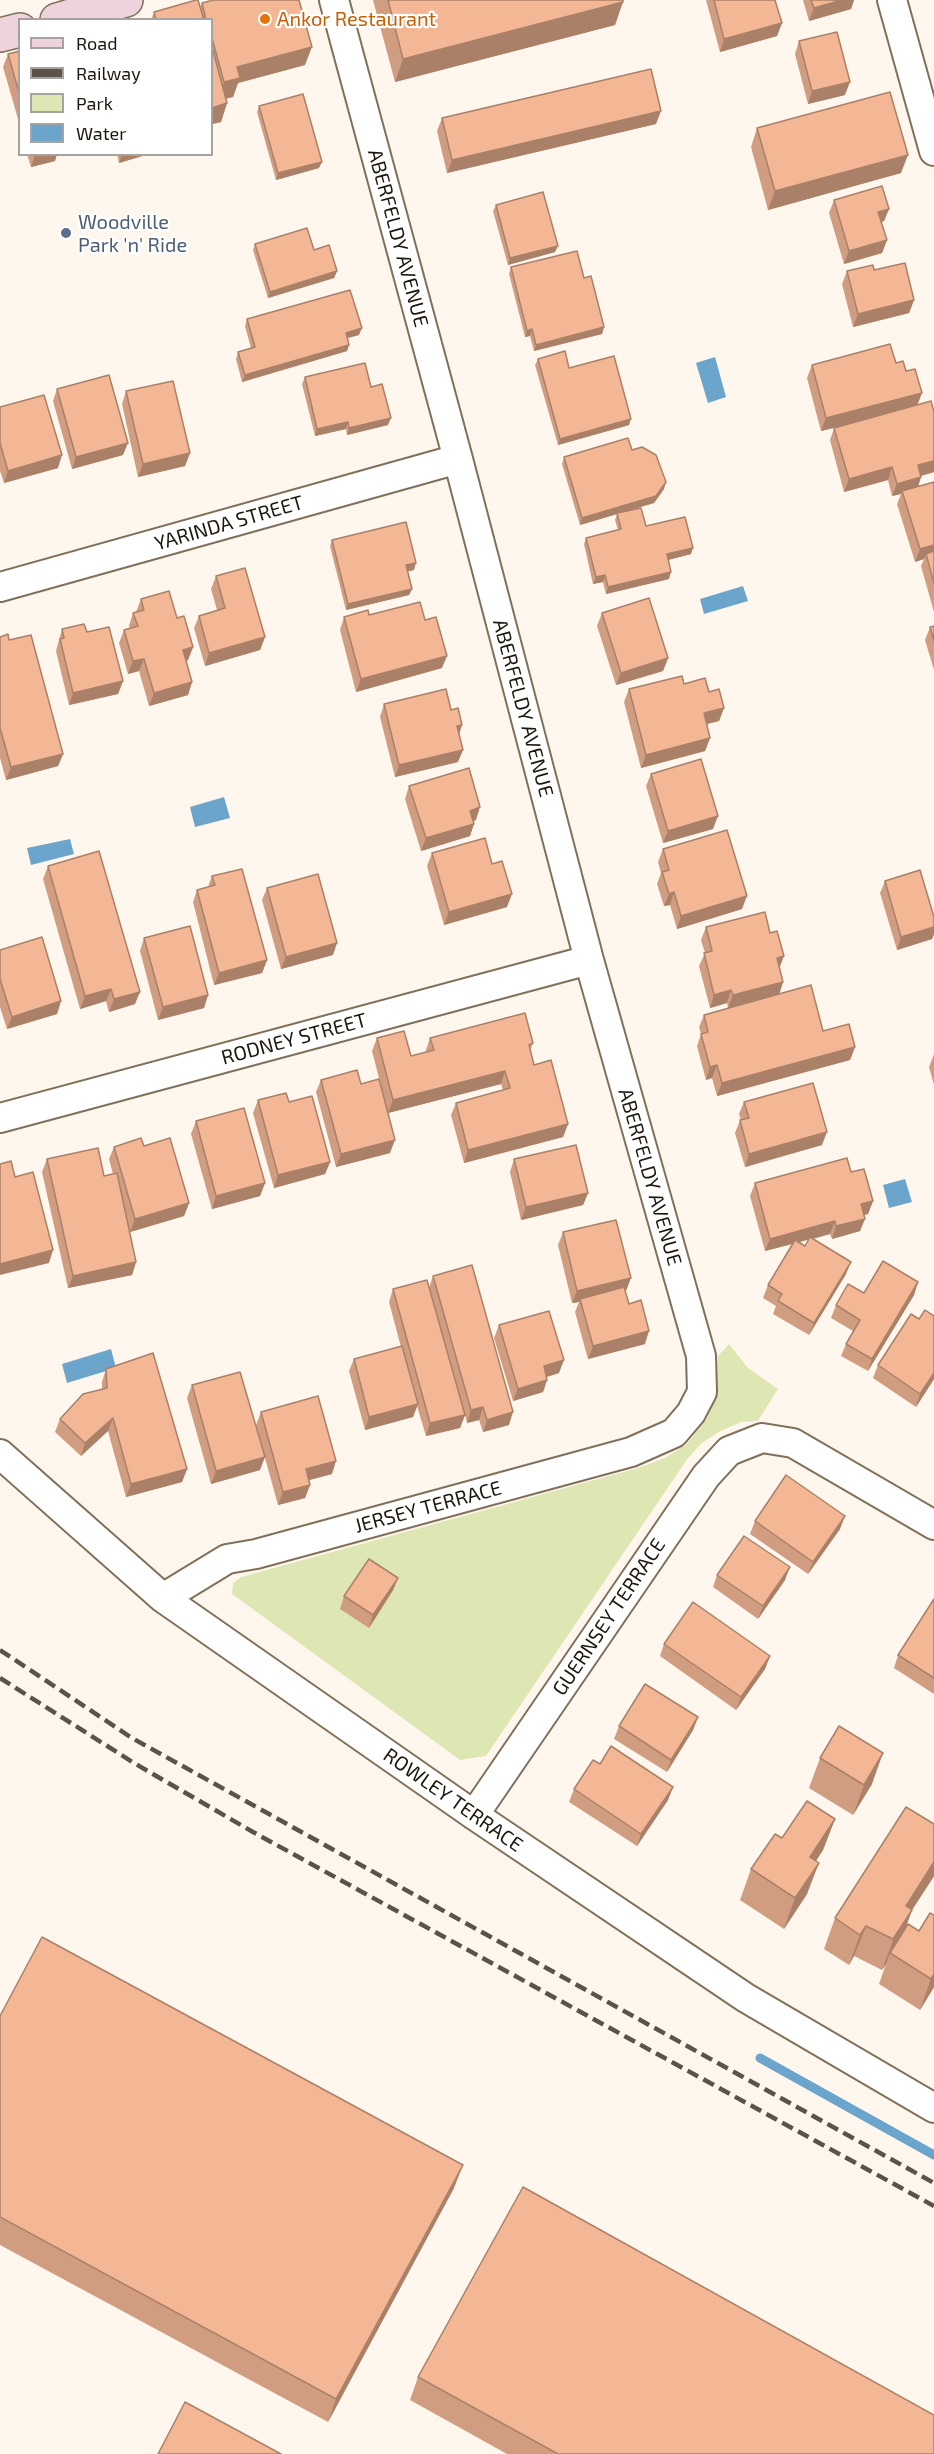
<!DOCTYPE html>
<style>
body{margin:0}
#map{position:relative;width:934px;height:2454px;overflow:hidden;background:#fff7ed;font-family:"Exo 2",sans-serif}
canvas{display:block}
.legend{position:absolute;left:18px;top:18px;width:195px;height:138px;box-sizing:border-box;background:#fff;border:2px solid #a5a29f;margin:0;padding:8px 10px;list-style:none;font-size:18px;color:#1e170e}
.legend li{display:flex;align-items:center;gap:12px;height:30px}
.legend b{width:30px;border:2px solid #a5a29f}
</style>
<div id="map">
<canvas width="934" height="2454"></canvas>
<ul class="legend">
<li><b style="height:8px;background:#eed3dc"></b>Road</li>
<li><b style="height:8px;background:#5b534a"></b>Railway</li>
<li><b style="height:16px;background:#dee7b4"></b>Park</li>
<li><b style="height:16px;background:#6ba5cc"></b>Water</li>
</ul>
</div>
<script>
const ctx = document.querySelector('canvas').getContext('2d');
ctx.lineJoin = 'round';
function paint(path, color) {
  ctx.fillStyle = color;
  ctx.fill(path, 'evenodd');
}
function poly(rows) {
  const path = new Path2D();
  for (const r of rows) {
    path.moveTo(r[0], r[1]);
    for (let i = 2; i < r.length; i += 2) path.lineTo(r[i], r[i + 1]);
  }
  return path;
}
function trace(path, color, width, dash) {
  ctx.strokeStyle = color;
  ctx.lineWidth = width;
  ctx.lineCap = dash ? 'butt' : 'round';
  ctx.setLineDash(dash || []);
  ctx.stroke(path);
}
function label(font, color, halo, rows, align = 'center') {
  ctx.font = font + ' "Exo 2",sans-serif';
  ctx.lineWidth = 4.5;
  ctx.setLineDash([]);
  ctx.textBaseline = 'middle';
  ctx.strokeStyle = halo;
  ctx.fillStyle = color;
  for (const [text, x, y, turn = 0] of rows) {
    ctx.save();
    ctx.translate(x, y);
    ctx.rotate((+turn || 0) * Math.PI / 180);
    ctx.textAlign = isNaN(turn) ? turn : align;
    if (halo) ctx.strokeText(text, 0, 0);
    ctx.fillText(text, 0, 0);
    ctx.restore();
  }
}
const green = poly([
 [729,1344,748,1368,778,1389,758,1421,741,1422,719,1432,702,1443,688,1458,486,1756,460,1760,232,1594,233,1583,241,1577,638,1468,665,1458,687,1444,708,1417,716,1395,718,1356]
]);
const water = poly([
 [715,357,726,397,708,403,696,363],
 [743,586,748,601,704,614,700,599],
 [224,797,230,818,195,827,190,807],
 [70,839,74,854,31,865,27,848],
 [905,1179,912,1202,889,1208,883,1185],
 [111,1349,116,1368,67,1383,62,1364]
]);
const stream = poly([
 [760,2058,934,2155]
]);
const street = poly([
 [892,0,934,151],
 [0,587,458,459],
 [0,1118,589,960],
 [0,1454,163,1598,474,1815,746,1998,934,2108],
 [163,1598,227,1559,256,1554,631,1452,674,1433,691,1413,702,1392,701,1356,589,960,458,459,334,0],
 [474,1815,706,1476,729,1451,762,1438,793,1443,934,1525]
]);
const secondary = poly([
 [57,20,126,0],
 [0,35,20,30]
]);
const rail = poly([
 [0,1650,132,1738,934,2183],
 [0,1678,134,1763,253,1832,934,2206]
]);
const wall = poly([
 [373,0,623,0,615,25,395,82],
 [706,0,775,0,782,23,777,36,720,52],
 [803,0,854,0,851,9,809,21],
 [202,3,305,65,238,83,233,97,226,98,227,103,221,122,212,124,212,20,156,20,200,7],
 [154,12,156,20,151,20],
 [799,41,845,95,808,104,795,54],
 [20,51,20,126,3,67,8,54],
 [259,106,319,168,276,180,257,112],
 [442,118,656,124,447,173,437,131],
 [757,128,901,173,768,210,751,147],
 [27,154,57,154,55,161,31,167],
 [117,154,149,154,119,163],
 [834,200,889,209,884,221,881,222,887,240,882,253,844,264,829,213],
 [496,205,555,252,508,265,493,211],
 [255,244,314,250,337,271,334,278,268,298,253,250],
 [511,267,584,278,604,327,602,334,534,351,530,336,525,337,509,274],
 [874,270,914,300,909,313,853,327,842,284,847,271],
 [247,319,359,335,347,338,349,345,347,351,242,382,236,359,238,352,251,348,245,326],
 [538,359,569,368,629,425,558,445,535,365],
 [896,363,906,371,918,404,934,472,921,476,918,486,934,482,934,612,921,566,924,559,915,562,897,504,901,494,892,496,888,480,844,492,830,440,834,428,821,431,807,378,812,365],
 [305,377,371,387,388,425,347,435,346,429,315,436,302,384],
 [57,389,123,455,72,469,53,401],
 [126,391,190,453,185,466,138,477,122,404],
 [0,407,58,468,4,483,0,471],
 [632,450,664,489,654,503,629,510,646,526,691,554,668,560,669,579,606,594,603,582,593,584,584,544,586,538,618,530,615,520,617,514,580,525,562,464,564,457],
 [332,540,414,570,408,571,412,589,409,595,346,610,330,546],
 [216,576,265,637,260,650,205,666,194,628,199,616,217,610,211,589],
 [141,599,177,618,193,647,188,660,186,661,192,682,188,695,149,706,139,671,128,674,119,643,124,630,130,629,129,626,133,613,136,612],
 [602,613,668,658,663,671,616,685,597,626],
 [369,615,425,620,442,668,356,692,340,630,344,617],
 [934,626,934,670,925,640,930,627],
 [62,629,87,632,123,681,118,694,69,705,56,651],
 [0,637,9,640,63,754,58,766,6,780,0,758],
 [684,684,709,692,724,708,719,721,706,724,710,738,705,751,641,768,624,702,629,689],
 [384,704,451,710,459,734,458,762,395,777,380,717],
 [651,774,713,829,663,843,646,786],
 [409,786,476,820,474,821,470,836,421,851,405,799],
 [663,849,742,909,677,929,670,905,664,906,657,884,661,873,658,862],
 [432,853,492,864,507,907,444,925,427,866],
 [48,866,135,1004,109,1012,106,1001,80,1009,43,879],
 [212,876,267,960,262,973,214,985,193,902,197,890,208,887],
 [885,881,934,917,934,934,932,939,897,950,880,893],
 [267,888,333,955,281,969,262,900],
 [706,927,780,968,783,982,779,994,823,1031,855,1047,850,1060,717,1096,712,1078,706,1080,697,1046,701,1034,699,1027,704,1015,728,1008,727,1003,710,1008,699,966,705,953,701,940],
 [144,938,208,995,204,1008,158,1020,140,951],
 [0,950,61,1001,57,1014,7,1029,0,1007],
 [377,1038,411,1056,426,1052,426,1050,430,1038,533,1043,530,1051,534,1065,568,1124,563,1137,464,1163,451,1115,456,1103,503,1090,501,1084,388,1113,372,1051],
 [934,1054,934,1085,929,1067],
 [321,1080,361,1084,390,1153,336,1167,316,1092],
 [258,1100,289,1102,330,1162,325,1174,274,1188,253,1113],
 [744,1102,822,1145,745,1167,735,1133,740,1120,741,1120,739,1114],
 [196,1121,265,1183,260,1196,212,1209,191,1134],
 [144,1146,189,1203,184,1216,130,1232,128,1224,136,1262,132,1275,68,1288,42,1172,47,1159,104,1176,113,1174,109,1159,114,1147],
 [514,1159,588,1193,583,1205,521,1220,510,1172],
 [851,1172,873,1201,868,1214,864,1215,860,1231,832,1239,830,1234,813,1239,846,1274,809,1335,773,1314,776,1306,763,1298,768,1285,792,1244,765,1251,750,1196,755,1183],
 [806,1240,809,1240,805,1246,800,1242],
 [563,1232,626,1291,625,1291,629,1304,645,1344,588,1359,575,1312,579,1302,572,1303,558,1245],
 [433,1276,509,1425,483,1432,479,1420,467,1423,465,1415,460,1428,426,1436,417,1406,413,1417,365,1430,349,1371,354,1359,401,1347,389,1302,393,1289,429,1288],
 [918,1282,914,1295,868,1371,841,1356,846,1344,853,1331,831,1318,836,1305,864,1293],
 [934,1316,934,1379,916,1407,873,1378,878,1365,919,1319],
 [499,1325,559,1373,547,1377,547,1380,543,1392,513,1401,494,1338],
 [106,1369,187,1469,182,1482,126,1497,108,1431,81,1456,55,1432,60,1419,102,1389,102,1382],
 [192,1385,260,1470,211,1484,187,1398],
 [261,1412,332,1474,309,1480,310,1485,305,1498,278,1505,256,1425],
 [755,1521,840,1529,808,1574,750,1534],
 [717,1575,785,1580,758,1619,713,1587],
 [398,1578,393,1590,369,1628,340,1609,344,1596],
 [934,1599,934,1694,894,1668,898,1655],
 [664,1644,770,1656,765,1669,736,1710,660,1656],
 [698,1717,693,1730,667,1772,614,1739,619,1726],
 [820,1758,872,1784,853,1815,809,1788],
 [673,1787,668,1800,637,1846,569,1802,574,1789],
 [835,1819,823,1850,816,1861,807,1894,784,1929,740,1900,751,1869,782,1838],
 [934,1824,934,1876,912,1910,905,1928,919,1931,934,1915,934,1987,920,2010,879,1984,886,1964,882,1970,854,1956,849,1965,824,1949,835,1918],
 [0,2016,454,2188,328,2422,0,2245],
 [418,2377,934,2454,507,2454,410,2400]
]);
const shadedWall = poly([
 [842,0,854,0,851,9,809,21,814,8],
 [623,2,615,25,395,82,403,59],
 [782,23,777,36,720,52,724,39],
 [312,47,305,65,238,83,233,97,217,101,224,82,237,67],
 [850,82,845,95,808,104,812,91],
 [227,103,221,122,212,124,212,108],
 [661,111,656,124,447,173,452,160],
 [57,154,55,161,31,167,35,155],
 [122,154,149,154,119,163],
 [908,155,901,173,768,210,775,191],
 [322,162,319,168,276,180,278,173],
 [889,209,884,221,873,225,878,212],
 [887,240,882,253,844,264,849,251],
 [558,246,555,252,508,265,510,258],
 [337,271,334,278,268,298,270,292],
 [914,300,909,313,853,327,858,314],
 [604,327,602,334,534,351,536,345],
 [362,328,359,335,344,339,346,333],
 [532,329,530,336,525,337,527,331],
 [349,345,347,351,242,382,245,375],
 [922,393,917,406,821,431,826,418],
 [391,418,388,425,347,435,349,428],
 [631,419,629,425,558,445,560,439],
 [348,422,346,429,315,436,317,429],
 [128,443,123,455,72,469,76,457],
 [190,453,185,466,138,477,143,464],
 [62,455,58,468,4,483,8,471],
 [934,461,934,472,913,478,918,465],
 [892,467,888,480,844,492,849,479],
 [921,477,917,490,902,491,901,494,892,496,897,484],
 [666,482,664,489,654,503,580,525,582,518],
 [934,545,934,556,926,554,924,559,915,562,920,549],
 [693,548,691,554,664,561,667,554],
 [416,563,414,570,404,572,406,565],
 [671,572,669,579,606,594,608,587],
 [605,575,603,582,593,584,596,577],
 [412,589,409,595,346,610,348,604],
 [265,637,260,650,205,666,209,653],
 [193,647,188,660,179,663,183,650],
 [447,656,442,668,356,692,361,679],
 [668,658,663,671,616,685,621,673],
 [144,659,139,671,128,674,133,661],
 [123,681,118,694,69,705,73,693],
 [192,682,188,695,149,706,154,693],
 [724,708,719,721,699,726,704,713],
 [462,725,458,738,457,726],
 [710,738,705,751,641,768,646,755],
 [463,750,458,762,395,777,399,765],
 [63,754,58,766,6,780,11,767],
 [480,807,476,820,466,823,470,811],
 [718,816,713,829,663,843,668,831],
 [474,824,470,836,421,851,426,838],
 [674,892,670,905,664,906,669,894],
 [512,894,507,907,444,925,449,912],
 [747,896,742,909,677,929,681,916],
 [934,927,934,934,932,939,897,950,901,937],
 [337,943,333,955,281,969,286,957],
 [784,956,779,969,777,958],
 [267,960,262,973,214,985,219,973],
 [783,982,779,995,728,1008,733,995],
 [111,989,106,1001,80,1009,85,996],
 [731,990,727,1003,710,1008,714,995],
 [140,992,135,1004,109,1012,114,999],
 [208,995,204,1008,158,1020,163,1007],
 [61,1001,57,1014,7,1029,12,1017],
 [855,1047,850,1060,717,1096,722,1083],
 [717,1065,712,1078,706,1080,710,1067],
 [505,1071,501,1084,388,1113,393,1100],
 [568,1124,563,1137,464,1163,468,1150],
 [827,1132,822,1145,745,1167,749,1154],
 [395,1140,390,1153,336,1167,341,1154],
 [330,1162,325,1174,274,1188,278,1175],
 [265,1183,260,1196,212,1209,216,1196],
 [588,1193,583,1205,521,1220,526,1207],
 [873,1201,868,1214,856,1217,861,1204],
 [189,1203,184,1216,130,1232,135,1219],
 [865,1219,860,1231,832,1239,836,1226],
 [835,1221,830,1234,765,1251,770,1239],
 [53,1250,49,1263,0,1275,0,1264],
 [136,1262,132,1275,68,1288,73,1276],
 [851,1262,846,1274,809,1335,814,1323],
 [631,1278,626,1291,580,1301,580,1299,579,1302,572,1303,577,1291],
 [918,1282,914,1295,868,1371,872,1359],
 [649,1331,645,1344,588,1359,593,1346],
 [564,1360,559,1373,539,1379,544,1366],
 [934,1373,934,1379,916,1407,920,1394],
 [547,1380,543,1392,513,1401,518,1389],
 [418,1404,413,1417,365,1430,369,1417],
 [483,1407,479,1420,467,1423,471,1410],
 [513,1412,509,1425,483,1432,487,1420],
 [465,1415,460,1428,426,1436,430,1423],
 [113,1418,108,1431,81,1456,85,1443],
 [265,1457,260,1470,211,1484,216,1471],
 [336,1461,332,1474,302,1482,306,1469],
 [187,1469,182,1482,126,1497,131,1484],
 [310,1485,305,1498,278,1505,283,1492],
 [845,1516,840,1529,808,1574,813,1562],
 [790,1567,785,1580,758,1619,763,1606],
 [398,1578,393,1590,369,1628,373,1615],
 [770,1656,765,1669,736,1710,741,1697],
 [698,1717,693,1730,667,1772,671,1760],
 [883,1753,872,1784,853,1815,864,1785],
 [673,1787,668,1800,637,1846,641,1834],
 [835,1819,823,1850,798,1888,810,1857],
 [934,1862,934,1876,912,1910,901,1941,890,1953,886,1964,882,1970,906,1906],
 [819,1863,807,1894,784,1929,795,1898],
 [866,1926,854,1956,849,1965,860,1935],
 [934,1974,934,1987,920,2010,931,1979],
 [463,2165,454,2188,328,2422,336,2399]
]);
const building = poly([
 [196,0,198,0,204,20,156,20,154,12,196,0],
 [213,0,299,0,312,47,237,67,240,78,224,82,212,38,212,20,206,20,202,3,213,0],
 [388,0,623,0,623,2,403,59,388,0],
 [714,0,775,0,782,23,724,39,714,0],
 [811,0,842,0,814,8,811,0],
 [837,32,850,82,812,91,799,41,837,32],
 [212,47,227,103,212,108,212,47],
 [20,51,20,96,8,54,20,51],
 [651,69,661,111,452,160,442,118,651,69],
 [890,92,908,155,775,191,757,128,890,92],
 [303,94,322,162,278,173,259,106,303,94],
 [882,186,889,209,878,212,887,240,849,251,834,200,882,186],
 [543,192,558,246,510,258,496,205,543,192],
 [307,228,314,250,329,245,337,271,270,292,255,244,307,228],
 [577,251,584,278,591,276,604,327,536,345,532,329,527,331,511,267,577,251],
 [905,263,914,300,858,314,847,271,873,265,874,270,905,263],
 [350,290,362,328,346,333,349,345,245,375,238,352,255,347,247,319,350,290],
 [890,344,896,363,903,361,906,371,915,369,922,393,826,418,812,365,890,344],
 [565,351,569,368,614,356,631,419,560,439,538,359,565,351],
 [365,363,371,387,382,384,391,418,349,428,348,422,317,429,305,377,365,363],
 [109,375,128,443,76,457,57,389,109,375],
 [173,381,190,453,143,464,126,391,173,381],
 [44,395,62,455,8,471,0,443,0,407,44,395],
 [931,401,934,412,934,461,918,465,921,477,897,484,892,467,849,479,834,428,931,401],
 [628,438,632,450,642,447,656,455,666,482,656,496,582,518,564,457,628,438],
 [934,482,934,545,920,549,902,491,934,482],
 [641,508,646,526,685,517,693,548,667,554,671,572,608,587,605,575,596,577,586,538,621,529,617,513,641,508],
 [406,522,416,563,406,565,412,589,348,604,332,540,406,522],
 [934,551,934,583,926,554,934,551],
 [245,568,265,637,209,653,199,616,225,608,216,576,245,568],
 [169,591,177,618,184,616,193,647,183,650,192,682,154,693,144,659,133,661,124,630,138,626,133,613,144,610,141,599,169,591],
 [649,598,668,658,621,673,602,613,649,598],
 [420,602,425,620,436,617,447,656,361,679,344,617,368,610,369,615,420,602],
 [84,624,87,632,109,627,123,681,73,693,60,639,64,638,62,629,84,624],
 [934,626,934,641,930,627,934,626],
 [8,634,9,640,31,635,63,754,11,767,0,728,0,637,8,634],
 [682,676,684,684,705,678,709,692,719,689,724,708,704,713,710,738,646,755,629,689,682,676],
 [446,689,451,710,458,708,462,725,457,726,463,750,399,765,384,704,446,689],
 [701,759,718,816,668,831,651,774,701,759],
 [469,768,480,807,470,811,474,824,426,838,409,786,469,768],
 [727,830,747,896,681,916,674,892,669,894,662,872,669,870,663,849,727,830],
 [485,838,492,864,502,861,512,894,449,912,432,853,485,838],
 [99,851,140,992,114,999,111,989,85,996,48,866,99,851],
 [242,869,267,960,219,973,197,890,215,885,212,876,242,869],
 [920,870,934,917,934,927,901,937,885,881,920,870],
 [318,874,337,943,286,957,267,888,318,874],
 [765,912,770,933,777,931,784,956,777,958,783,982,733,995,731,990,714,995,704,953,712,951,706,927,765,912],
 [190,926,208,995,163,1007,144,938,190,926],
 [42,937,61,1001,12,1017,0,979,0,950,42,937],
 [811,985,823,1031,849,1024,855,1047,722,1083,717,1065,710,1067,701,1034,708,1032,704,1015,811,985],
 [525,1013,533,1043,529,1045,534,1065,551,1060,568,1124,468,1150,456,1103,510,1088,505,1071,393,1100,377,1038,404,1031,411,1056,434,1050,430,1038,525,1013],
 [357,1070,361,1084,379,1079,395,1140,341,1154,321,1080,357,1070],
 [813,1083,827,1132,749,1154,740,1120,749,1118,744,1102,813,1083],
 [286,1093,289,1102,312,1096,330,1162,278,1175,258,1100,286,1093],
 [244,1108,265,1183,216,1196,196,1121,244,1108],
 [141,1138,144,1146,170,1138,189,1203,135,1219,114,1147,141,1138],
 [576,1145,588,1193,526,1207,514,1159,576,1145],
 [98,1148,104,1176,117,1173,136,1262,73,1276,47,1159,98,1148],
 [847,1158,851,1172,864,1169,873,1201,861,1204,865,1219,836,1226,835,1221,770,1239,755,1183,847,1158],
 [11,1161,15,1177,33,1172,53,1250,0,1264,0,1164,11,1161],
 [616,1220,631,1278,577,1291,563,1232,616,1220],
 [810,1237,851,1262,814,1323,778,1301,782,1294,768,1285,795,1240,805,1246,810,1237],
 [883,1261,918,1282,872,1359,846,1344,860,1320,836,1305,848,1284,864,1293,883,1261],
 [472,1265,513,1412,487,1420,483,1407,471,1410,433,1276,472,1265],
 [427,1280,465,1415,430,1423,393,1289,427,1280],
 [624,1287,629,1304,641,1300,649,1331,593,1346,580,1299,624,1287],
 [925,1310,934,1316,934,1373,920,1394,878,1365,911,1314,919,1319,925,1310],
 [549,1311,564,1360,544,1366,547,1380,518,1389,499,1325,549,1311],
 [402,1346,418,1404,369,1417,354,1359,402,1346],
 [153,1353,187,1469,131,1484,113,1418,85,1443,60,1419,83,1394,107,1388,106,1369,153,1353],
 [240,1372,265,1457,216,1471,192,1385,240,1372],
 [318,1396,336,1461,306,1469,310,1485,283,1492,261,1412,318,1396],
 [786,1475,845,1516,813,1562,755,1521,786,1475],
 [744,1536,790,1567,763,1606,717,1575,744,1536],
 [369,1559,398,1578,373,1615,344,1596,369,1559],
 [934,1599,934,1678,898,1655,934,1599],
 [693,1602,770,1656,741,1697,664,1644,693,1602],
 [645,1684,698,1717,671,1760,619,1726,645,1684],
 [839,1726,883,1753,864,1785,820,1758,839,1726],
 [611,1746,673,1787,641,1834,574,1789,593,1760,600,1764,611,1746],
 [807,1801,835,1819,810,1857,819,1863,795,1898,751,1869,775,1834,782,1838,807,1801],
 [906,1807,934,1824,934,1862,906,1906,912,1910,893,1939,866,1926,860,1935,835,1918,906,1807],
 [930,1913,934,1915,934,1974,931,1979,890,1953,908,1924,919,1931,930,1913],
 [42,1937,463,2165,336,2399,0,2217,0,2016,42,1937],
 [523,2187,934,2415,934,2454,558,2454,418,2377,523,2187],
 [185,2402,281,2454,158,2454,185,2402]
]);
const markers = [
 [265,19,6,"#e8710a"],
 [66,233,6,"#5c6f8a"]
];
const foodNames = [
 ["Ankor Restaurant",277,19]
];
const serviceNames = [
 ["Woodville",78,222],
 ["Park 'n' Ride",78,245]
];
const streetNames = [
 ["ABERFELDY AVENUE",398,238,75],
 ["YARINDA STREET",229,523,-16],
 ["ABERFELDY AVENUE",523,708,75],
 ["RODNEY STREET",294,1039,-15],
 ["ABERFELDY AVENUE",650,1177,74],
 ["JERSEY TERRACE",428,1507,-15],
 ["GUERNSEY TERRACE",609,1617,-56],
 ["ROWLEY TERRACE",453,1800,35]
];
paint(green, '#dee7b4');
paint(water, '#6ba5cc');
trace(stream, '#6ba5cc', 9);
trace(street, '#80705a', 32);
trace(secondary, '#80705a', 36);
trace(street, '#fff', 28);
trace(secondary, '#eed3dc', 33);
trace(rail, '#5b534a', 4.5, [12, 6]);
paint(wall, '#d19d80');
paint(shadedWall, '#aa8068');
paint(building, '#f3b795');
trace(building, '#aa8068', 1.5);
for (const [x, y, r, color] of markers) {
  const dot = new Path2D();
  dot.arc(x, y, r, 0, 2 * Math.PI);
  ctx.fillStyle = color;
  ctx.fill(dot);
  trace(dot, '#fff', 2);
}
label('20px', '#c56008', '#fff', foodNames, 'left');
label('20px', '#4e5e75', '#fff', serviceNames, 'left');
label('20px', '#1e170e', '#fff', streetNames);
</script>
